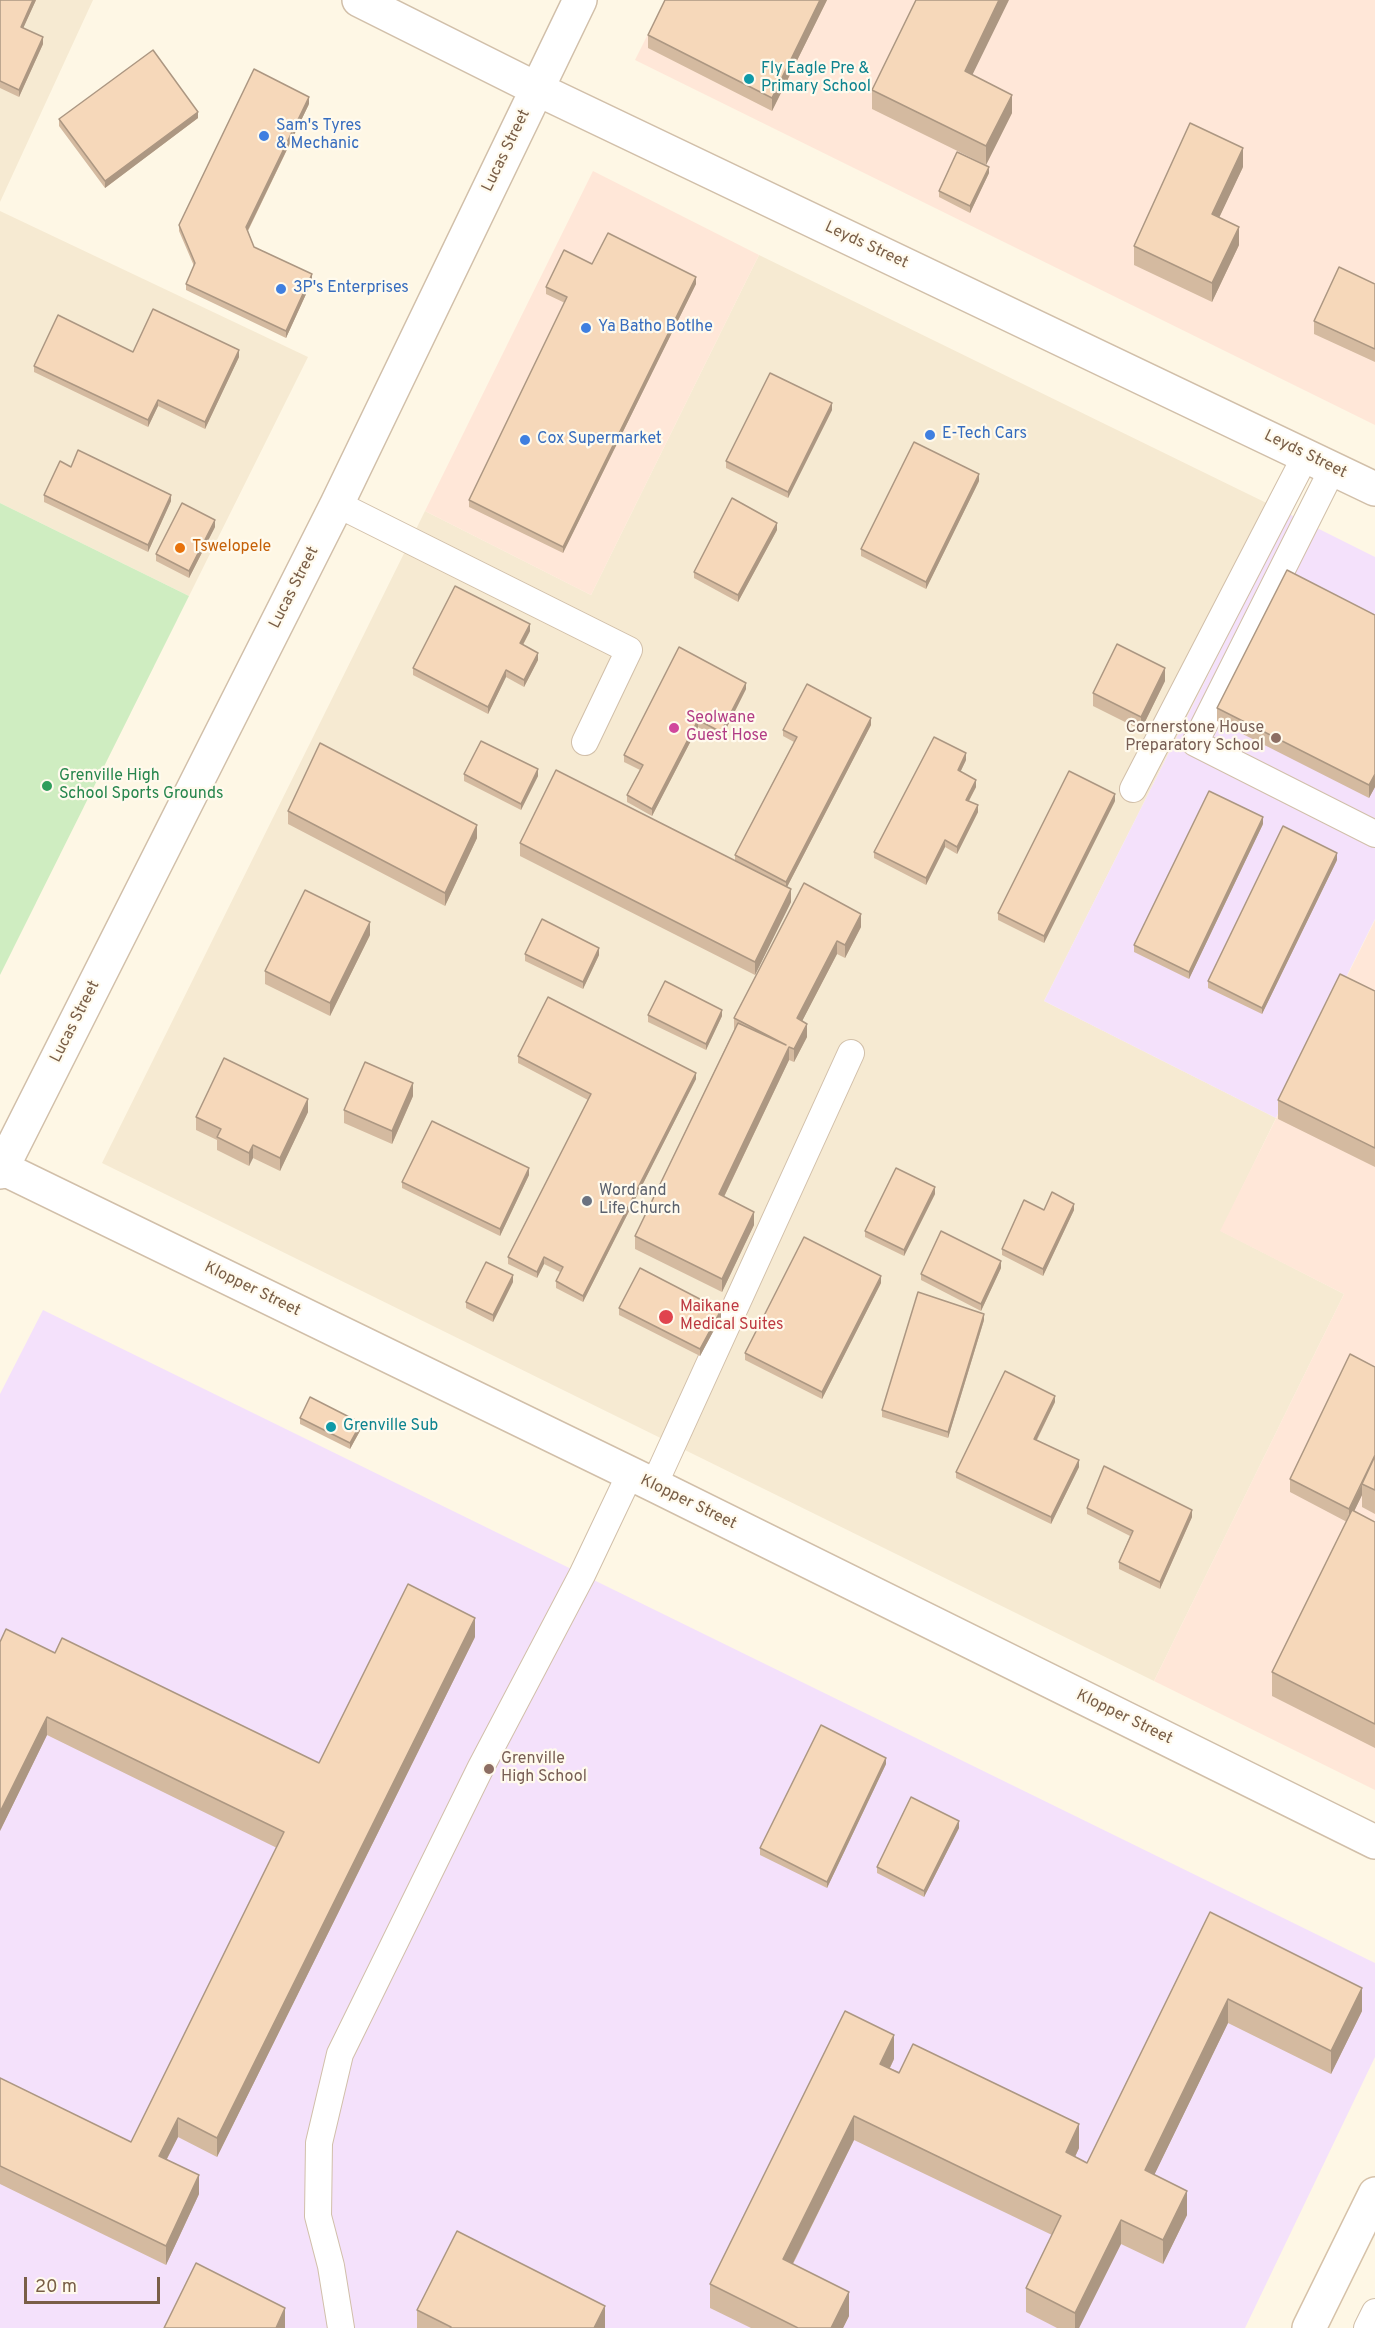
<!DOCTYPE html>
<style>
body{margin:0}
#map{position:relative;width:1375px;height:2328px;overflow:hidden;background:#fef7e5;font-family:Overpass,sans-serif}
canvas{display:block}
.scale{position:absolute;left:24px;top:2277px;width:136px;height:27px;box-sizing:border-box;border:3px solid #795e47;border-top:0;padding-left:8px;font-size:18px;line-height:21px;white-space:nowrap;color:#795e47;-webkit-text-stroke:4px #fffaed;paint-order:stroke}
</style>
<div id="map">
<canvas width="1375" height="2328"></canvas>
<div class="scale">20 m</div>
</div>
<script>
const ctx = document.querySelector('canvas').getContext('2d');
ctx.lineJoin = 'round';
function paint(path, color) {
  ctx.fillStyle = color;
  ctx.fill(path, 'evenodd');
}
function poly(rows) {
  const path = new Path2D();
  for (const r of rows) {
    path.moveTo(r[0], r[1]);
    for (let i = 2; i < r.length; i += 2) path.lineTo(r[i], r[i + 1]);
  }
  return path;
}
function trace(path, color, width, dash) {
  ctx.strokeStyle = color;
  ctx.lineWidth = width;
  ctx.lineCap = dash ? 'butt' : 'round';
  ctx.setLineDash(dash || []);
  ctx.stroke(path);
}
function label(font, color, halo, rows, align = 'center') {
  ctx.font = font + ' Overpass,sans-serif';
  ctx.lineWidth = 4.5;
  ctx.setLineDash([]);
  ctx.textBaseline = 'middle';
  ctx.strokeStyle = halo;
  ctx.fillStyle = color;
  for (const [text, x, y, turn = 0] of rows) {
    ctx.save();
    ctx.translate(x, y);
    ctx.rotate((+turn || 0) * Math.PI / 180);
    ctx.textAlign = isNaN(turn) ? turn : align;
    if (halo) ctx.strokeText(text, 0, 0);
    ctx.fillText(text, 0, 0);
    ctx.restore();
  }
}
const residential = poly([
 [0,0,93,0,0,202],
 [0,211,308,357,189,596,0,503],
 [759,255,1289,514,1044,1001,1276,1118,1221,1231,1344,1294,1154,1681,102,1163,425,511,591,595]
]);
const commercial = poly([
 [665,0,1375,0,1375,425,635,60],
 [593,171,759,255,591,595,425,511],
 [1375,920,1375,1790,1154,1681,1344,1294,1220,1231]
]);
const education = poly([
 [1289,514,1375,557,1375,919,1276,1118,1044,1001],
 [43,1310,1375,1963,1375,2057,1245,2328,0,2328,0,1394]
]);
const green = poly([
 [0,503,189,596,0,975]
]);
const service = poly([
 [1333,468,1195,743,1375,834],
 [337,504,629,650,585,742],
 [1133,789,1306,455],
 [654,1485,851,1053],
 [341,2328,331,2266,318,2216,319,2143,340,2054,481,1767,582,1575,630,1474],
 [1367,2328,1375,2312]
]);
const minor = poly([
 [359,0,537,89,1375,489],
 [0,1167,654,1485,1375,1842],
 [0,1172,337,504,580,0]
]);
const secondary = poly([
 [1309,2328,1375,2194]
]);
const wall = poly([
 [0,0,36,0,23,28,43,44,19,97,0,88],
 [665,0,827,0,772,111,648,48,648,35],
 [972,75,1012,113,986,165,872,109,872,90],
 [309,104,248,231,254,247,312,281,286,338,186,290,186,284,194,266,179,231,179,225],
 [198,118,105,188,59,126,59,119],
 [1243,167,1219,217,1239,245,1212,302,1134,265,1134,246],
 [989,173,970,213,939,197,939,191],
 [592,264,696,284,563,553,469,507,469,500,565,303,546,294,546,287],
 [1375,284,1375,362,1314,334,1314,321],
 [133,352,239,357,205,429,158,406,148,427,34,372,34,366],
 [832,410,788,498,726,468,726,461],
 [71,467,171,501,148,552,44,502,44,495],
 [979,481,926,589,861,556,861,549],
 [215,527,189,578,156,561,156,554],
 [777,530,738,602,694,578,694,572],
 [1375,615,1375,787,1369,798,1217,721,1217,708],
 [530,631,523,645,538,660,524,687,506,677,488,714,413,675,413,668],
 [1165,681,1141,730,1093,706,1093,693],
 [746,689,721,739,698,727,652,816,627,802,627,795,640,770,624,762,624,755],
 [871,725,787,887,791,902,755,975,520,856,520,843,735,861,735,855,794,742,783,736,783,730],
 [966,760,960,772,976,787,969,801,978,812,957,854,945,847,926,885,874,858,874,852],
 [464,774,538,776,521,810,464,781],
 [1115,801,1044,943,998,920,998,913],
 [288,811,477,838,445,906,288,824],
 [1263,824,1189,979,1134,952,1134,945],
 [1337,860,1262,1014,1208,988,1208,981],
 [804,883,861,927,845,958,837,954,802,1021,807,1037,794,1062,789,1060,724,1197,754,1225,722,1292,635,1249,635,1236,734,1030,734,1018],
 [370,935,330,1016,265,984,265,971],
 [525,954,599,955,583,989,525,961],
 [1375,991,1375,1167,1278,1119,1278,1100],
 [648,1015,722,1016,706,1050,648,1022],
 [518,1056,696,1079,583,1302,556,1288,556,1281,560,1272,544,1264,537,1278,508,1264,508,1257,588,1100,518,1063],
 [413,1096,392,1144,344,1123,344,1110],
 [308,1112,280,1171,253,1158,249,1166,217,1150,217,1140,196,1130,196,1117],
 [529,1175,500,1236,402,1188,402,1182],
 [935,1194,904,1256,865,1237,865,1231],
 [1044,1210,1074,1210,1043,1276,1002,1255,1002,1249],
 [1001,1268,981,1311,921,1280,921,1274],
 [513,1282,493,1322,466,1308,466,1302],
 [881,1283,822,1399,745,1360,745,1353],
 [619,1308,721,1317,700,1356,619,1315],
 [984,1320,948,1438,882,1417,882,1410],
 [1375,1367,1375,1514,1362,1507,1362,1495,1354,1511,1375,1522,1375,1748,1272,1696,1272,1672,1347,1522,1290,1492,1290,1479],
 [1055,1402,1037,1440,1079,1467,1051,1524,956,1478,956,1472],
 [300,1418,361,1429,350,1449,300,1424],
 [1087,1508,1192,1517,1160,1589,1119,1569,1119,1562,1130,1536,1087,1514],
 [475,1637,217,2157,178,2137,167,2159,199,2194,166,2265,0,2184,0,2078,131,2142,277,1848,47,1735,0,1831,55,1653,319,1763],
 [886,1764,827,1888,760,1855,760,1848],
 [959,1828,924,1897,877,1873,877,1867],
 [1210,1912,1362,2011,1331,2074,1228,2023,1154,2175,1187,2215,1163,2264,1121,2244,1079,2328,1057,2328,1026,2312,1026,2288,1052,2235,854,2140,793,2264,849,2316,843,2328,751,2328,710,2308,710,2284,894,2059,890,2068,1079,2148,1075,2157,1087,2163],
 [417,2310,605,2328,417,2328]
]);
const shadedWall = poly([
 [33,0,36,0,21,33,21,27],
 [820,0,827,0,772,111,772,98],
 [999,0,1009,0,965,90,965,71],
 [43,37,43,44,19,97,19,90],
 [1012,95,1012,113,986,165,986,146],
 [309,97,309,104,246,234,246,227],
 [198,112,198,118,105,188,105,181],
 [1243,148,1243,167,1212,233,1212,214],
 [989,167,989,173,970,213,970,206],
 [1239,227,1239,245,1212,302,1212,283],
 [312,274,312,281,286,338,286,331],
 [696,277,696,284,563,553,563,547],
 [239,350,239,357,205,429,205,422],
 [158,400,158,406,148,427,148,420],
 [832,403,832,410,788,498,788,492],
 [979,474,979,481,926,589,926,582],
 [171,495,171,501,148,552,148,545],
 [215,520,215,527,189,578,189,571],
 [777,523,777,530,738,602,738,595],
 [530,624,530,631,520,650,520,643],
 [538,653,538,660,524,687,524,680],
 [1165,668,1165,681,1141,730,1141,717],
 [506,670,506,677,488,714,488,707],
 [746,683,746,689,721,739,721,732],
 [871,718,871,725,786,889,786,882],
 [698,720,698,727,652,816,652,809],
 [966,753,966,760,958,777,958,770],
 [538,769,538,776,521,810,521,804],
 [1375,774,1375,787,1369,798,1369,785],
 [976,780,976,787,966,806,966,800],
 [1115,794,1115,801,1044,943,1044,936],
 [978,805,978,812,957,854,957,847],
 [1263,817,1263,824,1189,979,1189,972],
 [477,825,477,838,445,906,445,893],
 [945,840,945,847,926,885,926,878],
 [1337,853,1337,860,1262,1014,1262,1008],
 [791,889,791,902,755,975,755,962],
 [861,914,861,927,845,958,845,945],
 [370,922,370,935,330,1016,330,1003],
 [837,941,837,954,797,1031,797,1018],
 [599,948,599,955,583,989,583,982],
 [722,1010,722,1016,706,1050,706,1044],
 [807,1024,807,1037,794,1062,794,1049],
 [789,1047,789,1060,719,1207,719,1194],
 [696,1073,696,1079,583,1302,583,1296],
 [413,1083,413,1096,392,1144,392,1131],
 [308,1099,308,1112,280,1171,280,1158],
 [253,1145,253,1158,249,1166,249,1153],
 [529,1168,529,1175,500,1236,500,1229],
 [935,1187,935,1194,904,1256,904,1250],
 [1074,1204,1074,1210,1043,1276,1043,1269],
 [754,1212,754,1225,722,1292,722,1279],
 [544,1257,544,1264,537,1278,537,1272],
 [1001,1261,1001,1268,981,1311,981,1304],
 [513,1275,513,1282,493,1322,493,1315],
 [881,1276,881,1283,822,1399,822,1392],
 [721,1310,721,1317,700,1356,700,1349],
 [984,1314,984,1320,948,1438,948,1432],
 [1055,1396,1055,1402,1034,1445,1034,1439],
 [361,1423,361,1429,350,1449,350,1443],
 [1079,1460,1079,1467,1051,1524,1051,1517],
 [1362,1484,1362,1495,1349,1522,1349,1509],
 [1192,1510,1192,1517,1160,1589,1160,1582],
 [475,1618,475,1637,217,2157,217,2138],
 [47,1717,47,1735,0,1831,0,1812],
 [886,1758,886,1764,827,1888,827,1882],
 [959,1821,959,1828,924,1897,924,1891],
 [1362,1988,1362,2011,1331,2074,1331,2051],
 [1228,1999,1228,2023,1145,2194,1145,2170],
 [894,2035,894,2059,880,2088,880,2064],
 [854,2116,854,2140,783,2283,783,2259],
 [178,2118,178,2137,159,2174,159,2156],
 [1079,2124,1079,2148,1066,2176,1066,2152],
 [199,2175,199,2194,166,2265,166,2246],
 [1187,2191,1187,2215,1163,2264,1163,2240],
 [1121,2220,1121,2244,1079,2328,1075,2328,1075,2313],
 [849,2292,849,2316,843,2328,831,2328],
 [605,2306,605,2328,594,2328],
 [285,2308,285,2328,276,2328]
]);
const building = poly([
 [0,0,33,0,21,27,43,37,19,90,0,81,0,0],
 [665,0,820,0,772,98,648,35,665,0],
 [916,0,999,0,965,71,1012,95,986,146,872,90,916,0],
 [153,50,198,112,105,181,59,119,153,50],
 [254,69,309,97,246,227,254,247,312,274,286,331,186,284,195,263,179,225,254,69],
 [1190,123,1243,148,1212,214,1239,227,1212,283,1134,246,1190,123],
 [957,152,989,167,970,206,939,191,957,152],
 [608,233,696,277,563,547,469,500,567,297,546,287,564,250,592,264,608,233],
 [1339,267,1375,284,1375,349,1314,321,1339,267],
 [153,309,239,350,205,422,158,400,148,420,34,366,58,315,133,352,153,309],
 [770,373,832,403,788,492,726,461,770,373],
 [914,442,979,474,926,582,861,549,914,442],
 [78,450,171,495,148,545,44,495,60,461,71,467,78,450],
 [732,498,777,523,738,595,694,572,732,498],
 [182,503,215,520,189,571,156,554,182,503],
 [1287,570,1375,615,1375,774,1369,785,1217,708,1287,570],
 [455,586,530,624,520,643,538,653,524,680,506,670,488,707,413,668,455,586],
 [1117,644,1165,668,1141,717,1093,693,1117,644],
 [679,647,746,683,721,732,698,720,652,809,627,795,643,765,624,755,679,647],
 [807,684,871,718,786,882,735,855,797,737,783,730,807,684],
 [934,737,966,753,958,770,976,780,966,800,978,805,957,847,945,840,926,878,874,852,934,737],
 [481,741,538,769,521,804,464,774,481,741],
 [320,743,477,825,445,893,288,811,320,743],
 [556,770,791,889,755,962,520,843,556,770],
 [1069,771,1115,794,1044,936,998,913,1069,771],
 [1209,791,1263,817,1189,972,1134,945,1209,791],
 [1283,826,1337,853,1262,1008,1208,981,1283,826],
 [804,883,861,914,845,945,837,941,797,1018,807,1024,794,1049,789,1047,719,1194,754,1212,722,1279,635,1236,738,1023,786,1045,734,1018,804,883],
 [305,890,370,922,330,1003,265,971,305,890],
 [542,919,599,948,583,982,525,954,542,919],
 [1340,974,1375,991,1375,1148,1278,1100,1340,974],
 [665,981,722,1010,706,1044,648,1015,665,981],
 [548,997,696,1073,583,1296,556,1281,563,1267,544,1257,537,1272,508,1257,591,1094,518,1056,548,997],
 [224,1058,308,1099,280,1158,253,1145,249,1153,217,1137,221,1129,196,1117,224,1058],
 [365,1062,413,1083,392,1131,344,1110,365,1062],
 [432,1121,529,1168,500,1229,402,1182,432,1121],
 [896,1168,935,1187,904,1250,865,1231,896,1168],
 [1052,1192,1074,1204,1043,1269,1002,1249,1024,1200,1044,1210,1052,1192],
 [941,1231,1001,1261,981,1304,921,1274,941,1231],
 [804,1237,881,1276,822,1392,745,1353,804,1237],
 [486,1262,513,1275,493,1315,466,1302,486,1262],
 [640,1268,721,1310,700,1349,619,1308,640,1268],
 [918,1292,984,1314,948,1432,882,1410,918,1292],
 [1350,1354,1375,1367,1375,1455,1349,1509,1290,1479,1350,1354],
 [1005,1371,1055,1396,1034,1439,1079,1460,1051,1517,956,1472,1005,1371],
 [310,1397,361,1423,350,1443,300,1418,310,1397],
 [1375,1456,1375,1490,1362,1484,1375,1456],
 [1104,1466,1192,1510,1160,1582,1119,1562,1133,1531,1087,1508,1104,1466],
 [1352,1510,1375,1522,1375,1724,1272,1672,1352,1510],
 [408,1584,475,1618,217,2138,178,2118,159,2156,199,2175,166,2246,0,2166,0,2078,131,2142,284,1832,47,1717,0,1812,0,1642,6,1629,55,1653,62,1638,319,1763,408,1584],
 [821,1725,886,1758,827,1882,760,1848,821,1725],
 [911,1797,959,1821,924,1891,877,1867,911,1797],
 [1210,1912,1362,1988,1331,2051,1228,1999,1145,2170,1187,2191,1163,2240,1121,2220,1075,2313,1026,2288,1061,2216,854,2116,783,2259,849,2292,831,2328,798,2328,710,2284,845,2011,894,2035,880,2064,899,2073,913,2044,1079,2124,1066,2152,1087,2163,1210,1912],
 [457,2231,605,2306,594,2328,450,2328,451,2327,417,2310,457,2231],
 [196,2263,285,2308,276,2328,164,2328,196,2263]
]);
const markers = [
 [749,79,6,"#0f9aa8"],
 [264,136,6,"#3f7fe0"],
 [281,289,6,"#3f7fe0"],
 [586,328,6,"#3f7fe0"],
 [930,435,6,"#3f7fe0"],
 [525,440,6,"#3f7fe0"],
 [180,548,6,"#e8710a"],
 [674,728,6,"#d1479c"],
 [1276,738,6,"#8d6e63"],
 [47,786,6,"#2e9e5b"],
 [587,1201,6,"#6b7280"],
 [666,1317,8,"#e0444e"],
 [331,1427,6,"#0f9aa8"],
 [489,1769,6,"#8d6e63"]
];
const cultureNames = [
 ["Fly Eagle Pre &",761,70],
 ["Primary School",761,88],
 ["Grenville Sub",343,1427]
];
const shopNames = [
 ["Sam's Tyres",276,127],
 ["& Mechanic",276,145],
 ["3P's Enterprises",293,289],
 ["Ya Batho Botlhe",598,328],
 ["E-Tech Cars",942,435],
 ["Cox Supermarket",537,440]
];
const streetNames = [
 ["Lucas Street",507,151,-64],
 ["Leyds Street",866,246,25],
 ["Leyds Street",1305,455,26],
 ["Lucas Street",295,588,-63],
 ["Lucas Street",76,1022,-63],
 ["Klopper Street",252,1290,26],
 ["Klopper Street",688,1503,26],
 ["Klopper Street",1124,1718,26]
];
const foodNames = [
 ["Tswelopele",192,548]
];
const hotelNames = [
 ["Seolwane",686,719],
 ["Guest Hose",686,737]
];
const educationNames = [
 ["Cornerstone House",1264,729],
 ["Preparatory School",1264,747],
 ["Grenville",501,1760,"left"],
 ["High School",501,1778,"left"]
];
const leisureNames = [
 ["Grenville High",59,777],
 ["School Sports Grounds",59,795]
];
const worshipNames = [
 ["Word and",599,1192],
 ["Life Church",599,1210]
];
const healthNames = [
 ["Maikane",680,1308],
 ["Medical Suites",680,1326]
];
paint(residential, '#f6ead2');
paint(commercial, '#ffe7d8');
paint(education, '#f4e1fb');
paint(green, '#cfedc1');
trace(service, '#d1bfa9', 28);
trace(minor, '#d1bfa9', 36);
trace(secondary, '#d6c2a9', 36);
trace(service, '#fff', 26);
trace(minor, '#fff', 33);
trace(secondary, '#fff', 33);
paint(wall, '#d4baa0');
paint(shadedWall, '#ac9782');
paint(building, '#f6d8ba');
trace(building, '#ac9782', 1.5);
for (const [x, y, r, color] of markers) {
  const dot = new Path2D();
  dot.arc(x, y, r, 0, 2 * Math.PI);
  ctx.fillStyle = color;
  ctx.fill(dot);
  trace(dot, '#fffaed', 2);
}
label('16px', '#0d838f', '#fffaed', cultureNames, 'left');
label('16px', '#366cbe', '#fffaed', shopNames, 'left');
label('16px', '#795e47', '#fffaed', streetNames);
label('16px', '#c56008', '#fffaed', foodNames, 'left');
label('16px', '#b23c85', '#fffaed', hotelNames, 'left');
label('16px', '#785e54', '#fffaed', educationNames, 'right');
label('16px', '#27864d', '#fffaed', leisureNames, 'left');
label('16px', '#5b616d', '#fffaed', worshipNames, 'left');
label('16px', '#be3a42', '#fffaed', healthNames, 'left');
</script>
